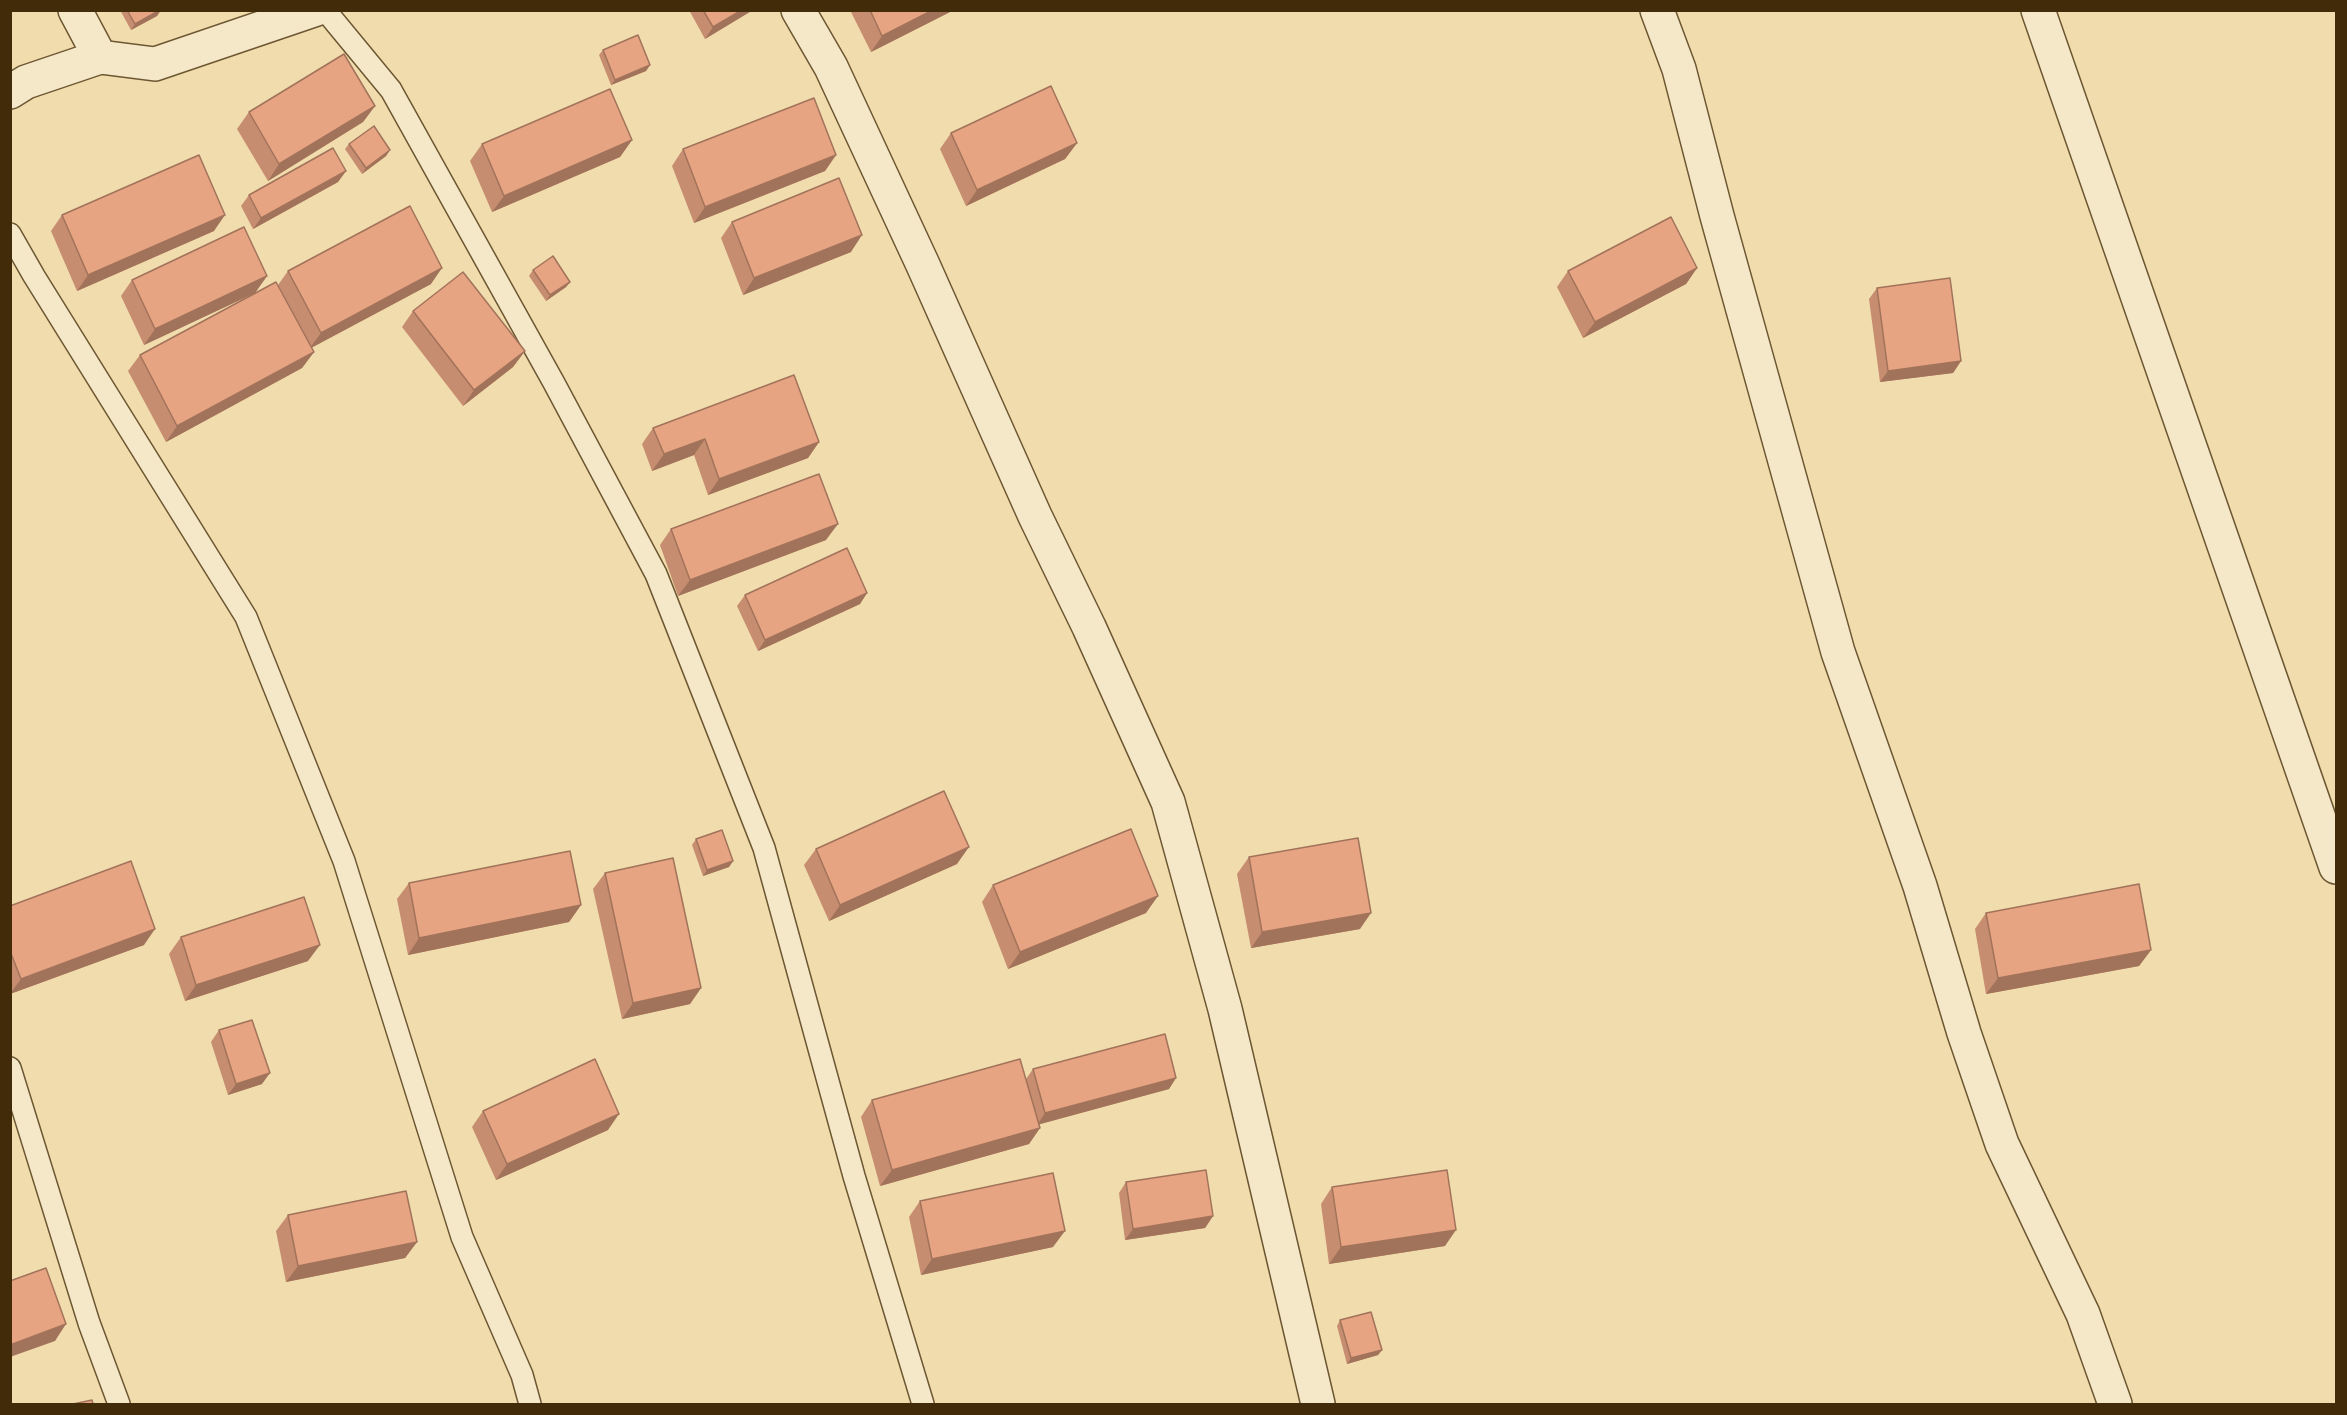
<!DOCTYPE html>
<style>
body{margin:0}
#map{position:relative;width:2347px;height:1415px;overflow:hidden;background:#f0dcac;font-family:"IM FELL Great Primer",serif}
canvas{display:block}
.frame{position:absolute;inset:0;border:12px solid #412b09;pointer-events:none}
</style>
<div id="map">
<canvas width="2347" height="1415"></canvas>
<div class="frame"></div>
</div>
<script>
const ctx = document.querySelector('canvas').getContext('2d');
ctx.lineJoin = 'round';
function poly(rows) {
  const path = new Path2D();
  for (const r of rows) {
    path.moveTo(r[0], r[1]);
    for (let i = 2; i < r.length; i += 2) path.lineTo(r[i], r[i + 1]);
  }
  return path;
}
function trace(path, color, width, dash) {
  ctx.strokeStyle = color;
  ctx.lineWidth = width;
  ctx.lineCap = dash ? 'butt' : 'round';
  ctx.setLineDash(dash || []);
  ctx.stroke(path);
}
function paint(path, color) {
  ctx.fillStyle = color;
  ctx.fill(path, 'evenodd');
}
const lane = poly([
 [325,10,391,90,554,383,656,574,764,848,854,1176,923,1404],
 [10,234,34,276,246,617,344,861,462,1237,522,1375,530,1404],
 [10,1068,89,1323,119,1404]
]);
const street = poly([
 [75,10,100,57,155,64,314,10],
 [798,10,831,67,923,265,1035,516,1089,627,1168,802,1225,1009,1318,1404],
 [1657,10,1679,69,1717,216,1838,652,1920,886,1964,1033,2002,1144,2083,1314,2115,1404],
 [2038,10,2336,867],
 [10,92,26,82,100,57]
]);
const wall = poly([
 [120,10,161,10,157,16,131,30],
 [689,10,753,10,705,39],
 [850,10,954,10,871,52],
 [603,50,650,65,646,71,611,85,599,55],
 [375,106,363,122,268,181,237,129,249,112],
 [951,133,1077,143,1065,159,966,206,940,149],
 [632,140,620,157,492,212,470,161,482,144],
 [349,144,390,150,386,156,362,174,345,149],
 [683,149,836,155,825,171,694,223,672,166],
 [346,171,338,182,253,229,241,206,249,195],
 [62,215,214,231,77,291,51,231],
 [732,222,851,252,743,295,721,238],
 [1697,268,1686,284,1583,338,1557,287,1568,271],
 [533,270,570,282,566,287,546,301,529,276],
 [288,271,431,284,311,348,314,352,302,368,166,442,128,371,140,355,278,285],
 [267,276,255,293,144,345,121,296,132,280],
 [1877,288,1961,361,1953,373,1880,382,1869,299],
 [413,311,525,351,513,367,463,406,402,327],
 [653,428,819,442,808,458,708,495,694,455,652,471,642,444],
 [671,529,826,540,678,596,660,545],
 [867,593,860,604,758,651,737,606,745,595],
 [696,839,733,861,729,867,703,876,692,845],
 [816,849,957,864,829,921,804,865],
 [1249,857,1360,929,1251,948,1237,874],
 [605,873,701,988,690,1004,622,1019,593,889],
 [409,883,581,905,569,922,408,955,397,899],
 [993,885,1146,913,1008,969,982,902],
 [10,906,144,945,10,994],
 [1986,913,2151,950,2139,966,1986,994,1975,929],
 [181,937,308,961,185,1001,169,954],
 [219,1030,262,1084,228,1095,211,1042],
 [1033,1069,1176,1078,1169,1089,1039,1124,1040,1128,1029,1144,880,1186,861,1117,872,1100,1026,1079],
 [483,1111,608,1130,496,1180,472,1127],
 [1126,1182,1213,1216,1205,1228,1125,1240,1119,1193],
 [1332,1187,1445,1246,1329,1264,1321,1204],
 [920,1201,1053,1247,921,1275,909,1217],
 [288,1215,417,1242,405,1258,286,1282,276,1231],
 [1340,1320,1382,1350,1378,1355,1347,1364,1337,1326]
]);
const shadedWall = poly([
 [161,10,157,16,131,30,135,24],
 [742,10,753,10,705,39,713,27],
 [933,10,954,10,871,52,882,36],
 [650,65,646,71,611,85,615,80],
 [375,106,363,122,268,181,279,164],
 [632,140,620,157,492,212,504,196],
 [1077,143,1065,159,966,206,977,190],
 [390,150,386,156,362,174,366,168],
 [836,155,825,171,694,223,705,207],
 [346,171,338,182,253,229,261,218],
 [225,215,214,231,77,291,88,275],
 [862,235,851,252,743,295,754,278],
 [442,268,431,284,309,349,321,333],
 [1697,268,1686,284,1583,338,1595,322],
 [267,276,255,293,144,345,155,329],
 [570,282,566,287,546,301,550,295],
 [525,351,513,367,463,406,474,390],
 [314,352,302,368,166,442,177,426],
 [1961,361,1953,373,1880,382,1888,371],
 [705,439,694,455,652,471,664,454],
 [819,442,808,458,708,495,719,479],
 [838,524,826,540,678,596,690,580],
 [867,593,860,604,758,651,765,640],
 [969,847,957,864,829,921,840,905],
 [733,861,729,867,703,876,707,870],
 [1158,896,1146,913,1008,969,1020,952],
 [581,905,569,922,408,955,419,938],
 [1371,913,1360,929,1251,948,1262,932],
 [155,929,144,945,10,994,21,979],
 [320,945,308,961,185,1001,196,985],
 [2151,950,2139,966,1986,994,1998,978],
 [701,988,690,1004,622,1019,633,1003],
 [270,1073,262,1084,228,1095,236,1084],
 [1176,1078,1169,1089,1037,1125,1045,1113],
 [619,1114,608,1130,496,1180,507,1164],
 [1040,1128,1029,1144,880,1186,892,1170],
 [1213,1216,1205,1228,1125,1240,1133,1229],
 [1456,1230,1445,1246,1329,1264,1341,1247],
 [1065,1231,1053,1247,921,1275,932,1259],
 [417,1242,405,1258,286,1282,298,1266],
 [66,1324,55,1341,10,1357,10,1345],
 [1382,1350,1378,1355,1347,1364,1351,1358]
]);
const building = poly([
 [127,10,160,10,135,24,127,10],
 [703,10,742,10,713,27,703,10],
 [870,10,933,10,882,36,870,10],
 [638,35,650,65,615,80,603,50,638,35],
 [344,54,375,106,279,164,249,112,344,54],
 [1051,86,1077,143,977,190,951,133,1051,86],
 [610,89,632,140,504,196,482,144,610,89],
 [814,98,836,155,705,207,683,149,814,98],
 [374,126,390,150,366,168,349,144,374,126],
 [333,148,346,171,261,218,249,195,333,148],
 [199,155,225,215,88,275,62,215,199,155],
 [839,178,862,235,754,278,732,222,839,178],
 [410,206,442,268,321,333,288,271,410,206],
 [1671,217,1697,268,1595,322,1568,271,1671,217],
 [244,227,267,276,155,329,132,280,244,227],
 [553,256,570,282,550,295,533,270,553,256],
 [463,272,525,351,474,390,413,311,463,272],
 [1950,278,1961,361,1888,371,1877,288,1950,278],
 [276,282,314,352,177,426,140,355,276,282],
 [794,375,819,442,719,479,705,439,664,454,653,428,794,375],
 [819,474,838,524,690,580,671,529,819,474],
 [847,548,867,593,765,640,745,595,847,548],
 [944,791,969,847,840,905,816,849,944,791],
 [1131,829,1158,896,1020,952,993,885,1131,829],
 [722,830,733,861,707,870,696,839,722,830],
 [1358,838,1371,913,1262,932,1249,857,1358,838],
 [570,851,581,905,419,938,409,883,570,851],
 [673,858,701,988,633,1003,605,873,673,858],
 [131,861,155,929,21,979,10,951,10,906,131,861],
 [2139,884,2151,950,1998,978,1986,913,2139,884],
 [304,897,320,945,196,985,181,937,304,897],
 [252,1020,270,1073,236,1084,219,1030,252,1020],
 [1165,1034,1176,1078,1045,1113,1033,1069,1165,1034],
 [595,1059,619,1114,507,1164,483,1111,595,1059],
 [1020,1059,1040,1128,892,1170,872,1100,1020,1059],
 [1206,1170,1213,1216,1133,1229,1126,1182,1206,1170],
 [1447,1170,1456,1230,1341,1247,1332,1187,1447,1170],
 [1053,1173,1065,1231,932,1259,920,1201,1053,1173],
 [406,1191,417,1242,298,1266,288,1215,406,1191],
 [46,1268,66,1324,10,1345,10,1281,46,1268],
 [1371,1312,1382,1350,1351,1358,1340,1320,1371,1312],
 [92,1400,93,1404,73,1404,92,1400]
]);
trace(lane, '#6d5732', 24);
trace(street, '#6d5732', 36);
trace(lane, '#f5e8c9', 21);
trace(street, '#f5e8c9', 33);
paint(wall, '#c78d70');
paint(shadedWall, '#a2735b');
paint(building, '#e7a482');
trace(building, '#a2735b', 1.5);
</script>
